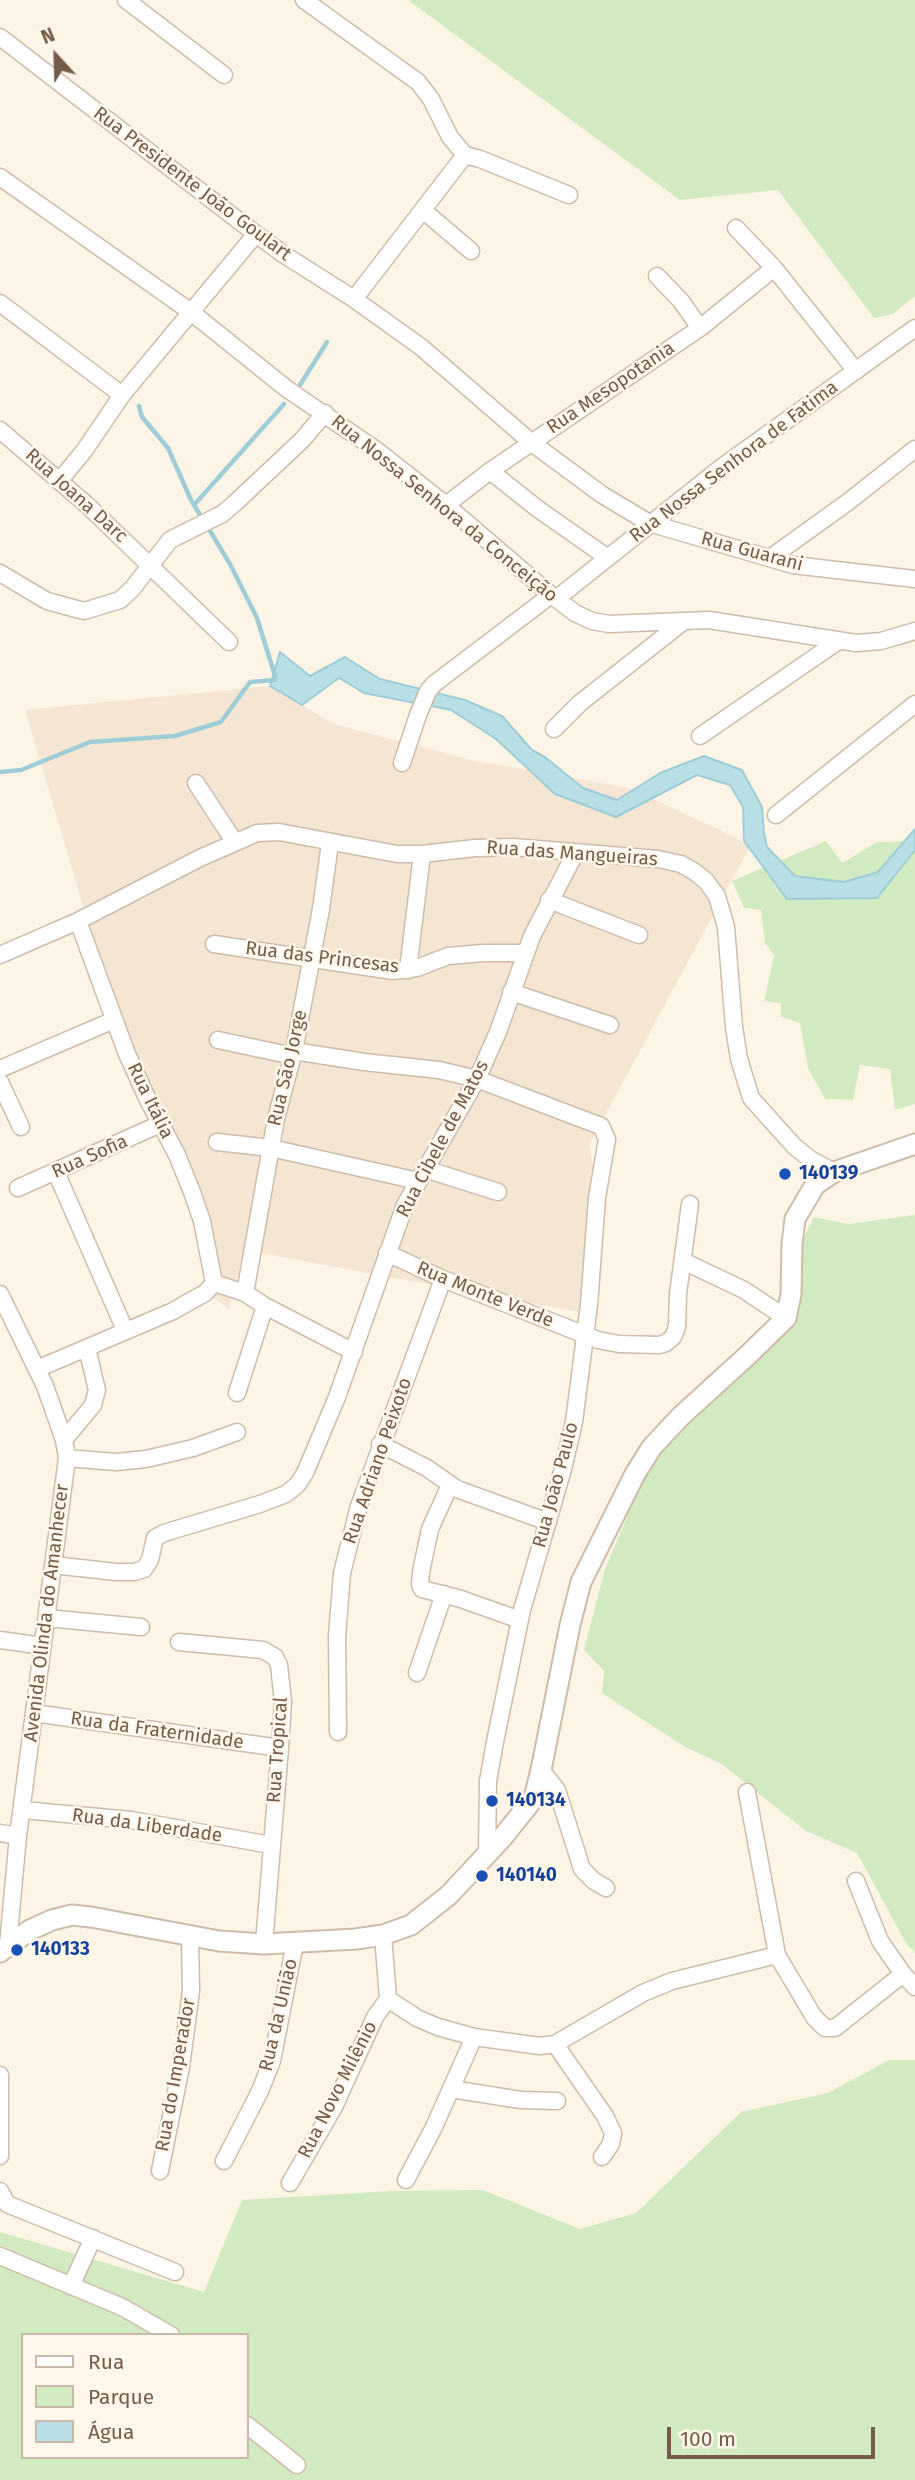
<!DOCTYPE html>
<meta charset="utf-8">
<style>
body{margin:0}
#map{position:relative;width:915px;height:2480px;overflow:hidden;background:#fcf4e4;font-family:"Fira Sans",sans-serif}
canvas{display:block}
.legend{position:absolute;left:21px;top:2333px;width:228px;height:126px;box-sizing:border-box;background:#fff8ea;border:2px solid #c8b9aa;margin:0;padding:9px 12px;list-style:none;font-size:21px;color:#755b49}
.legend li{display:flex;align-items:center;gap:14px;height:35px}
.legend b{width:35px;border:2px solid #c8b9aa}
.north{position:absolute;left:21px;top:21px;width:70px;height:70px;-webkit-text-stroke:5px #fff8ea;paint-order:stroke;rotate:338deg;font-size:19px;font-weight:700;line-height:28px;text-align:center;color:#755b49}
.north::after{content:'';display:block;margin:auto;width:24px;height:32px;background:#755b49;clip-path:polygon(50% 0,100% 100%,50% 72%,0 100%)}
.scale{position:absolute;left:667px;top:2427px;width:208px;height:32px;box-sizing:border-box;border:4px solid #755b49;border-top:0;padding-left:9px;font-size:21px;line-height:24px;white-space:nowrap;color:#755b49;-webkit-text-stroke:5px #fff8ea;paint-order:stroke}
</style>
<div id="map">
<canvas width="915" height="2480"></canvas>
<ul class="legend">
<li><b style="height:9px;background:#fff"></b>Rua</li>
<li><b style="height:19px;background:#d1eac2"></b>Parque</li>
<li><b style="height:19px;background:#b8dee6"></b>Água</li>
</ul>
<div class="north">N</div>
<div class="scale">100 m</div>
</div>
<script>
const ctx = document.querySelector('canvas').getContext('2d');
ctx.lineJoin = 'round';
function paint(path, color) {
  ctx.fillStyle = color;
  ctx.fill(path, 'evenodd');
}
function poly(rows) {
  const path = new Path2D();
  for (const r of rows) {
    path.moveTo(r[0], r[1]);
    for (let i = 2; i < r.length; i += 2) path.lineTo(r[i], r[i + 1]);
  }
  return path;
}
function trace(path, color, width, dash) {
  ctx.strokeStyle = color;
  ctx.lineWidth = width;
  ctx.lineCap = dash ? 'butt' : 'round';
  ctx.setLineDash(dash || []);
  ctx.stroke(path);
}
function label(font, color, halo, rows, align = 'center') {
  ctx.font = font + ' "Fira Sans",sans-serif';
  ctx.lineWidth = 5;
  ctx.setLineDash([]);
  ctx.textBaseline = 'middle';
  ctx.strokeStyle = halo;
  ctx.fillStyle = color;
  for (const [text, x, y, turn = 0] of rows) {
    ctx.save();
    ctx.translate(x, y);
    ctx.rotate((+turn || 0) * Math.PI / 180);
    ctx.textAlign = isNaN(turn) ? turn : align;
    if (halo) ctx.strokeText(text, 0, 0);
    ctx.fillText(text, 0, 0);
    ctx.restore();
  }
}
const residential = poly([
 [270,686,334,724,471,760,630,788,751,845,589,1145,602,1213,590,1314,244,1250,229,1309,207,1293,189,1198,122,1037,25,710]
]);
const green = poly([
 [408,0,915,0,915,296,893,314,874,318,778,190,680,200],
 [826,841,842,863,877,842,915,841,915,1104,895,1110,890,1069,860,1065,853,1100,825,1099,808,1068,800,1023,781,1017,781,1003,764,1001,774,955,765,943,761,910,744,908,732,881],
 [915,1215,915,1953,907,1945,857,1853,806,1831,720,1763,685,1747,602,1693,604,1671,584,1650,605,1569,661,1437,744,1374,780,1337,786,1272,814,1217,848,1224],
 [889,2060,915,2060,915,2480,0,2480,0,2232,204,2292,242,2200,391,2191,483,2190,580,2229,636,2213,741,2112,828,2093],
 [23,2335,247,2335,247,2457,23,2457]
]);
const water = poly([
 [280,652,310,676,345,657,380,679,465,700,502,716,532,750,545,757,583,788,617,800,660,773,704,756,742,770,762,807,764,833,767,847,795,876,844,882,878,872,915,829,915,850,877,898,787,899,744,841,743,807,730,785,697,775,616,817,555,794,496,739,451,710,364,693,339,678,302,705,270,686,280,652]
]);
const stream = poly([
 [300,385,327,342],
 [139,406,142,417,168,448,191,500,200,515],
 [194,505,284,404],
 [210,531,230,564,257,618,275,676],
 [0,772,21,770,90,742,175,736,221,722,250,682,275,680]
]);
const minor = poly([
 [126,0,224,75],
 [304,0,418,82,431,99,450,137,465,155],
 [0,37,256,234,283,254,354,299,421,347,532,443,601,494,649,523,793,565,915,579],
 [465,155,480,159,569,195],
 [0,177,191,312,287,389,375,449,446,505,551,595,575,613,592,621,609,624,709,620,856,643,881,641,915,631],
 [424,211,471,251],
 [736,228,774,268,856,371],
 [657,276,681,301,700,328],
 [354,299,465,155],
 [0,303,122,395],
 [0,430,87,505,229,642],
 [490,471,538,509,608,558],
 [60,480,84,451,122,395,256,234],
 [446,505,490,471,700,328,774,268],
 [770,558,848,502,915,449],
 [0,573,47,601,84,611,120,600,132,589,170,540,222,514,234,504,302,440,325,413],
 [556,599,722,467,915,328],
 [554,729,580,703,684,621],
 [700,736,837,642],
 [402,763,418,715,428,691,434,684,551,595],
 [196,783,234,841],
 [776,815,915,704],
 [549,900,639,935],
 [78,921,127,1054,148,1100,177,1155,192,1192,202,1221,214,1283],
 [214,944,393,971,417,968,448,956,483,953,525,953],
 [0,955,78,921,200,858,257,833,279,832,397,854,422,854,475,848,513,847,658,859,681,864,695,872,706,881,717,896,726,927,734,1027,739,1059,751,1098,794,1146,810,1159,834,1172],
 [408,970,422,854],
 [511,992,610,1025],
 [218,1040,293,1056],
 [294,1051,364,1062,439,1070,477,1079,590,1122,601,1126,607,1139,597,1198,589,1305,574,1422,563,1469,522,1610,495,1742,488,1781,487,1854],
 [0,1069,114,1020],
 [0,1082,21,1127],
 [217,1142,271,1148,418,1181],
 [425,1169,498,1192],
 [56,1172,125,1330],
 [18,1188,160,1124],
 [387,1253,443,1279,598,1340,619,1344,659,1345,666,1343,673,1337,677,1327,678,1294,690,1204],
 [683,1261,744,1290,786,1318],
 [214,1283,245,1293,265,1306,354,1352],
 [245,1293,276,1119,294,1051,321,909,330,843],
 [0,1294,45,1386,64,1440,67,1458,18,1836,8,1945],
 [37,1369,173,1311,205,1293,214,1283],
 [237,1393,265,1306],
 [64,1440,93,1405,97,1390,87,1348],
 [380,1444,427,1468,457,1489,548,1522],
 [67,1458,116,1462,146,1459,193,1448,237,1432],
 [450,1485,430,1529,421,1572,420,1584,422,1589,461,1599,520,1620],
 [53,1565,116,1572,134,1572,144,1569,150,1560,155,1538,164,1533,260,1504,286,1494,297,1485,305,1473,337,1397,405,1205,477,1079,498,1032,532,936,576,852],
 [47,1618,141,1627],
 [0,1640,43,1646],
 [179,1642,263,1650,275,1657,279,1665,283,1702,280,1748,264,1944],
 [417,1673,444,1594],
 [34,1713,280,1748],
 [338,1732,337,1636,342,1573,359,1506,443,1279],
 [541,1770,557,1790,582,1869,594,1881,606,1888],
 [747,1792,777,1955,814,2017,825,2028,835,2028,903,1974],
 [23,1810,131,1820,271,1845],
 [0,1833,18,1836],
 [856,1881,880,1941,903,1974,915,1987],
 [388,1999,417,2018,438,2027,474,2037,540,2046,555,2044,643,1993,672,1981,777,1955],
 [555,2044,605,2116,613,2133,611,2144,602,2157],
 [0,2075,0,2156],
 [451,2089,521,2100,557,2101],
 [224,2161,260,2091,272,2061,295,1943],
 [160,2171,181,2067,191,1991,190,1937],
 [406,2180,434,2127,474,2037],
 [290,2183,334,2107,375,2017,388,1999,383,1935],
 [0,2191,7,2204,175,2272],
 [0,2256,122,2307,171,2335],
 [71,2286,93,2238],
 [247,2425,297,2465]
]);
const tertiary = poly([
 [0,1952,30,1930,52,1920,72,1915,91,1917,219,1941,264,1944,356,1939,383,1935,411,1925,449,1895,502,1838,534,1798,541,1770,570,1625,581,1582,635,1474,652,1447,680,1417,748,1355,786,1318,791,1294,792,1244,795,1219,815,1185,834,1172,915,1144]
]);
const markers = [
 [785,1174,7,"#1a4fb4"],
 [492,1801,7,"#1a4fb4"],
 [482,1876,7,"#1a4fb4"],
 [17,1950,7,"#1a4fb4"]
];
const streetNames = [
 ["Rua Presidente João Goulart",192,184,37],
 ["Rua Mesopotania",611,388,-34],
 ["Rua Nossa Senhora de Fatima",734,462,-37],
 ["Rua Joana Darc",76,496,42],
 ["Rua Nossa Senhora da Conceição",444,509,39],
 ["Rua Guarani",752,552,15],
 ["Rua das Mangueiras",572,854,4],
 ["Rua das Princesas",322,958,7],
 ["Rua São Jorge",288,1068,-77],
 ["Rua Itália",150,1101,64],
 ["Rua Cibele de Matos",443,1139,-62],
 ["Rua Sofia",90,1157,-24],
 ["Rua Monte Verde",485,1295,22],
 ["Rua Adriano Peixoto",378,1461,-71],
 ["Rua João Paulo",556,1485,-75],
 ["Avenida Olinda do Amanhecer",47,1613,-83],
 ["Rua da Fraternidade",157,1731,8],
 ["Rua Tropical",278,1750,-86],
 ["Rua da Liberdade",147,1826,8],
 ["Rua da União",279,2015,-77],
 ["Rua do Imperador",176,2075,-80],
 ["Rua Novo Milênio",338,2090,-63]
];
const transitNames = [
 ["140139",799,1174],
 ["140134",506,1801],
 ["140140",496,1876],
 ["140133",31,1950]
];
paint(residential, '#f4e6d2');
paint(green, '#d1eac2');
paint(water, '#b8dee6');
trace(water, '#9ecdd8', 2);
trace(stream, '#9ecdd8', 4.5);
trace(minor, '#cebcaa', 19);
trace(tertiary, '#cebcaa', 23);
trace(minor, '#fff', 16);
trace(tertiary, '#fff', 19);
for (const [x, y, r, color] of markers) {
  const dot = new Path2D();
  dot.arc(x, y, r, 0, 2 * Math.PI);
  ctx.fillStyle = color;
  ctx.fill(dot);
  trace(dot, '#fff8ea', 2.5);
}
label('19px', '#755b49', '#fff8ea', streetNames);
label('bold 19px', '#164399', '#fff8ea', transitNames, 'left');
</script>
